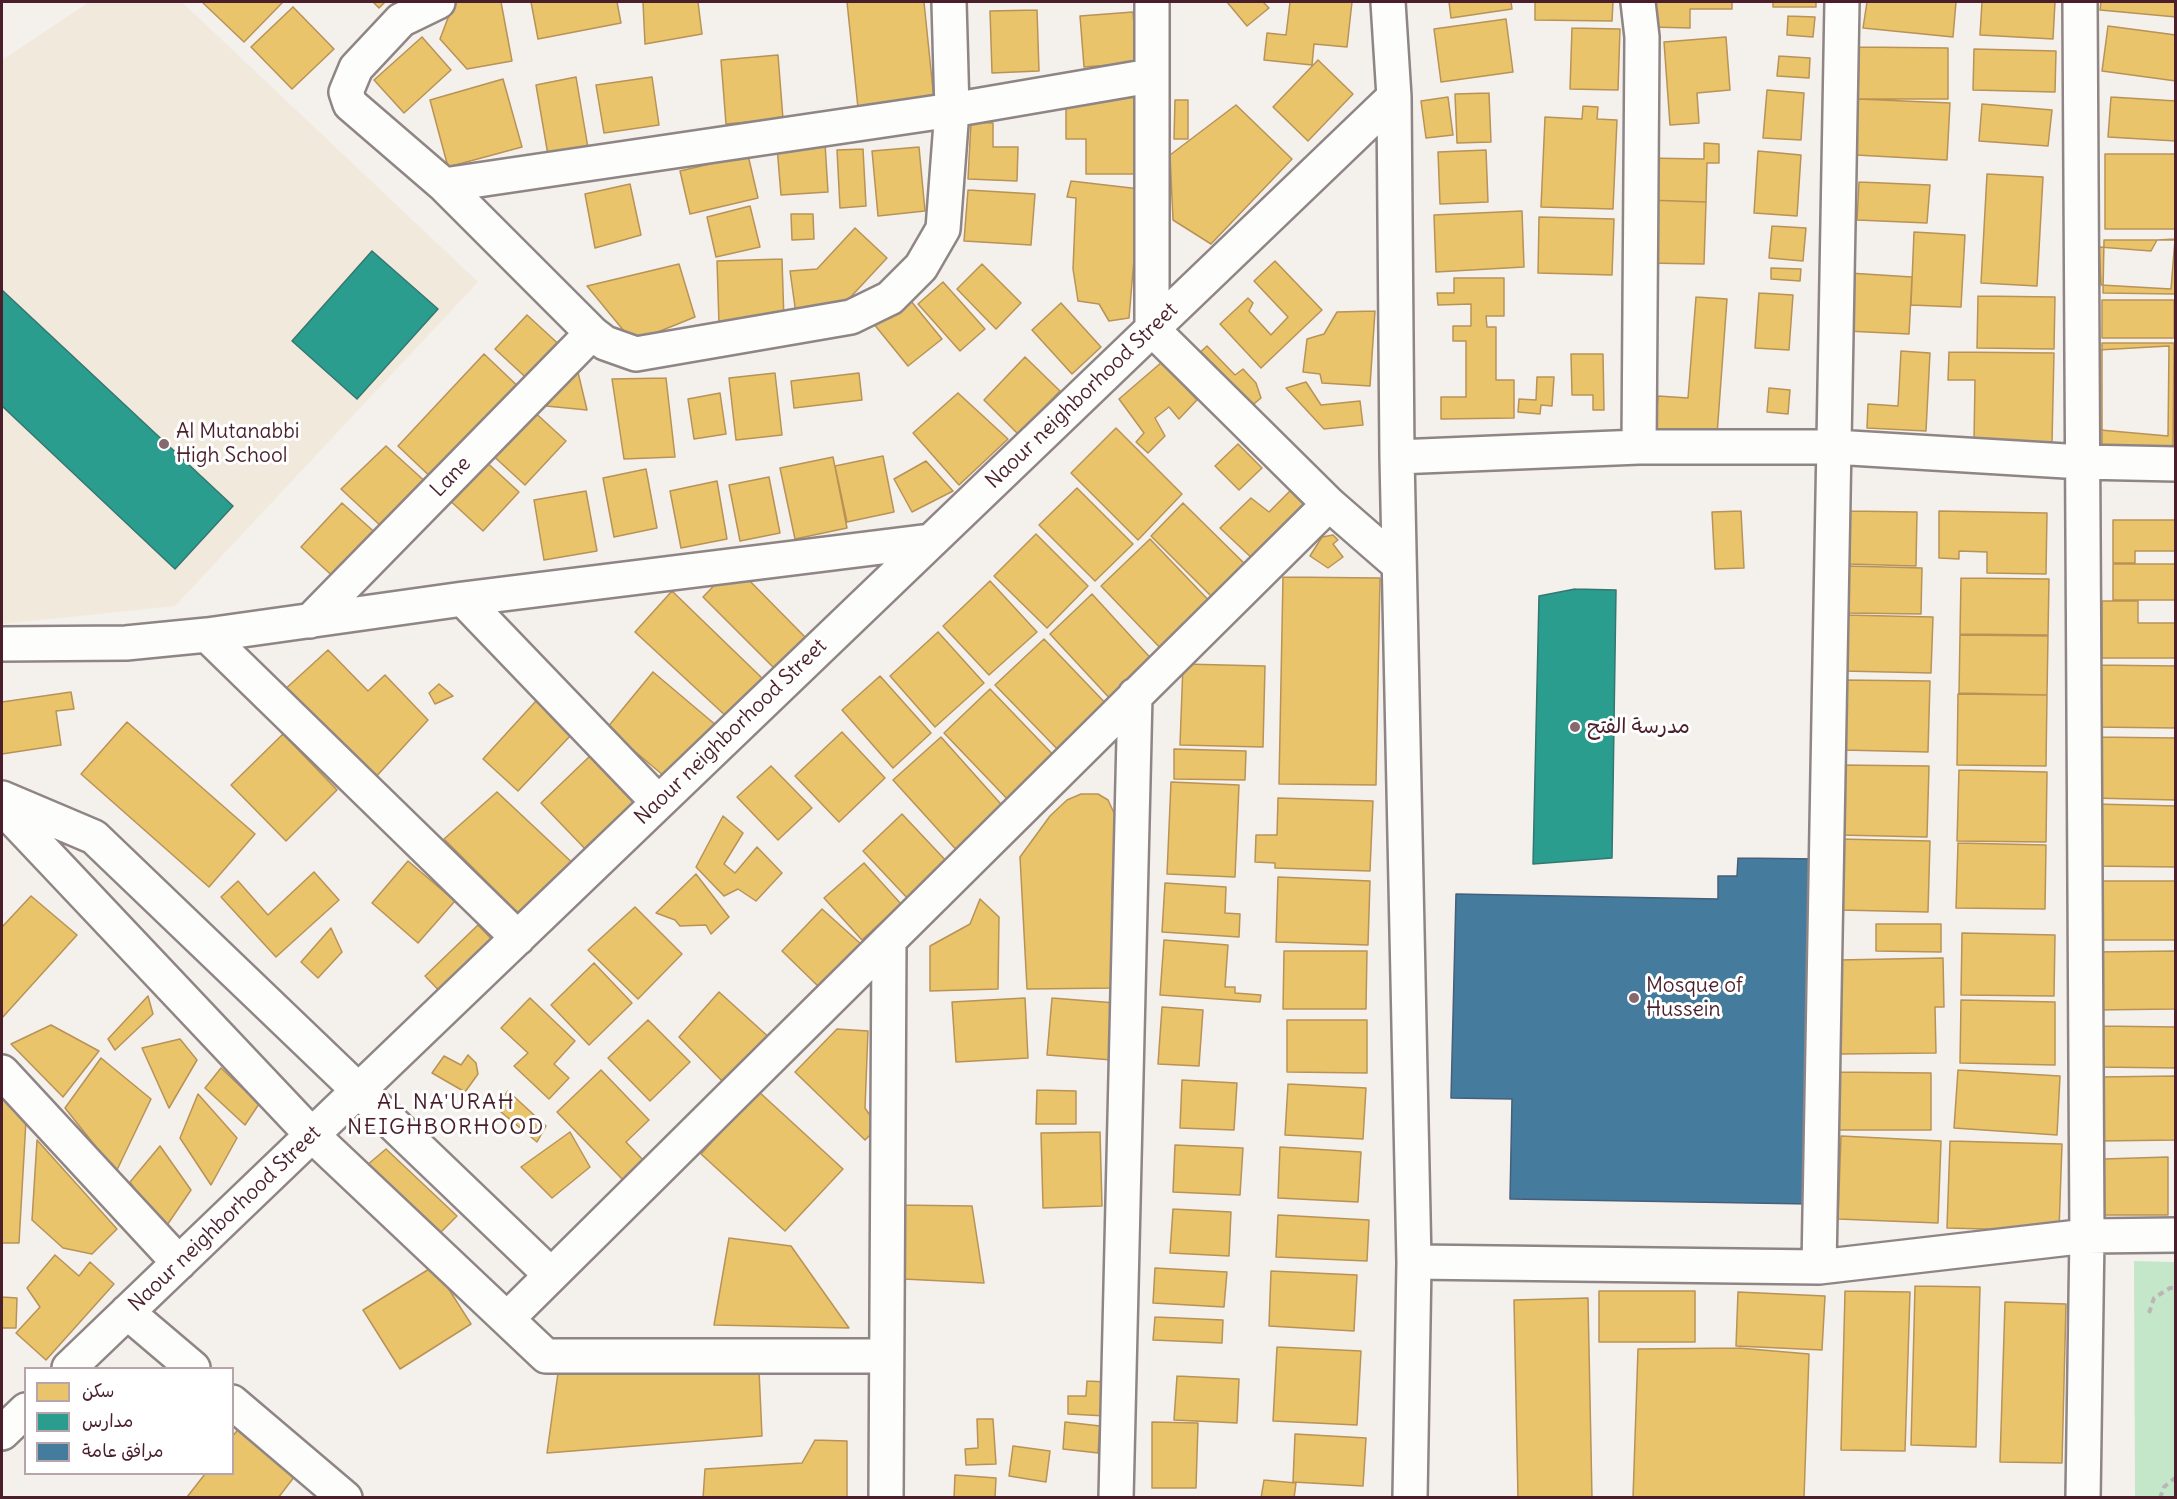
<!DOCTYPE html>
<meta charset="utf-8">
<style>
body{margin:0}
#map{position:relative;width:2177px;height:1499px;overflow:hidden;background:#f4f1ec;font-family:Delius,"Playpen Sans Arabic",sans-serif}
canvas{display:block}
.frame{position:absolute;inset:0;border:3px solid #4a1f2b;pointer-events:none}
.legend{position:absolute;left:24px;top:1367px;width:210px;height:108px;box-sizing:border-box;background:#fff;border:2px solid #b7a5aa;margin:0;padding:8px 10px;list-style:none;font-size:18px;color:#4a1f2b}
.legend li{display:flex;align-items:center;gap:12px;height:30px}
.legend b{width:30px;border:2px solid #b7a5aa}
</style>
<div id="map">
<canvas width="2177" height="1499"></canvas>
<div class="frame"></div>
<ul class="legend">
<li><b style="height:16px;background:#e9c46a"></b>سكن</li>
<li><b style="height:16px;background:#2a9d8f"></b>مدارس</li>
<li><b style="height:16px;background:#457b9d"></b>مرافق عامة</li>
</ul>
</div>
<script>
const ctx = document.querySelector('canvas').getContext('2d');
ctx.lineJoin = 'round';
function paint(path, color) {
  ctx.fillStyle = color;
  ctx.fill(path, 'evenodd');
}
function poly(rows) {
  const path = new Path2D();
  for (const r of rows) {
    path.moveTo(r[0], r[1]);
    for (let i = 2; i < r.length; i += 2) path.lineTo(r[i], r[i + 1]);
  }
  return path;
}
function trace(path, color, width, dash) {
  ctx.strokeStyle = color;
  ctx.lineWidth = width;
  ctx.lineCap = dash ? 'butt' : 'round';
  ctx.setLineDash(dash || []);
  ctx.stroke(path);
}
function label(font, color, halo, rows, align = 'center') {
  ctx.font = font + ' Delius,"Playpen Sans Arabic",sans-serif';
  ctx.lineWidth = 6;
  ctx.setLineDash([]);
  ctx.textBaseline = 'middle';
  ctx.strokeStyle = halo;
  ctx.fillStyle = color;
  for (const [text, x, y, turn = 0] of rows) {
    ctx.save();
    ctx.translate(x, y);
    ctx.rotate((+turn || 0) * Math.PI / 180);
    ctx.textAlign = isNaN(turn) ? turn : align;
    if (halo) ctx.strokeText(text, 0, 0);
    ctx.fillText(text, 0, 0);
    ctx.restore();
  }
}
const built = poly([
 [89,2,182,2,478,282,175,606,2,624,2,60]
]);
const green = poly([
 [2134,1261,2175,1262,2175,1497,2135,1497]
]);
const homes = poly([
 [202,2,283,2,244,42,202,2],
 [373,2,385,2,379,8,373,2],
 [454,2,501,2,512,61,467,69,440,39,454,2],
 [531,2,617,2,621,23,538,39,531,2],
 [643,2,698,2,702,34,645,44,643,2],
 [847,2,924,2,934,100,858,108,847,2],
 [1227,2,1263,2,1269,8,1247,26,1227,2],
 [1290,2,1352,2,1347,47,1314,44,1312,65,1264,60,1267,33,1286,35,1290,2],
 [1449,2,1511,2,1512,9,1451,18,1449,2],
 [1535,2,1613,2,1612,21,1535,20,1535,2],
 [1651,2,1732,2,1732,9,1690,9,1690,28,1650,27,1651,2],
 [1773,2,1816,2,1816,7,1773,7,1773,2],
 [1867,2,1956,2,1953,37,1863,28,1867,2],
 [1982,2,2055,2,2053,39,1980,35,1982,2],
 [2101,2,2176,2,2176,17,2100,10,2101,2],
 [293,7,334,49,292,89,251,47,293,7],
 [1037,10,1039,71,992,73,990,11,1037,10],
 [1133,12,1137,63,1084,67,1080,16,1133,12],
 [1788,16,1815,17,1813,37,1787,35,1788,16],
 [1506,19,1513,72,1441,82,1434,29,1506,19],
 [2108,26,2176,35,2176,81,2102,71,2108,26],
 [1572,28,1620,29,1618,90,1570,89,1572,28],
 [422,37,451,70,404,113,374,80,422,37],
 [1726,37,1730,90,1697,93,1699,123,1670,125,1664,42,1726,37],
 [1859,47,1948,48,1948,99,1858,99,1859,47],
 [1974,49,2056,51,2055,92,1973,90,1974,49],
 [778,55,783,119,726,124,721,60,778,55],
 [1779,56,1810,58,1809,78,1777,76,1779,56],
 [1318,60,1353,94,1308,141,1273,107,1318,60],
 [576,77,588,148,548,155,536,85,576,77],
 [652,77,659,125,604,133,596,85,652,77],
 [503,79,522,147,448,167,430,100,503,79],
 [1767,90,1804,93,1801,140,1763,138,1767,90],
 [1489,93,1491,142,1457,143,1455,94,1489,93],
 [1066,97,1138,97,1138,174,1086,174,1086,139,1066,139,1066,97],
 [1448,97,1453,135,1426,138,1421,101,1448,97],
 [2111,97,2176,101,2176,141,2108,137,2111,97],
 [1858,99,1950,103,1947,160,1856,155,1858,99],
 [1175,100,1188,100,1188,139,1174,139,1175,100],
 [1982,104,2052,110,2048,146,1979,141,1982,104],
 [1236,105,1292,159,1211,244,1173,220,1170,155,1236,105],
 [1583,106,1598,107,1597,119,1617,120,1613,209,1541,207,1545,117,1582,119,1583,106],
 [971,122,993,123,993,147,1018,147,1017,181,968,179,971,122],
 [825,143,828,192,781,195,777,147,825,143],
 [1704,143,1719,144,1719,163,1707,163,1706,202,1646,200,1647,158,1704,159,1704,143],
 [919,147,925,211,878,216,872,151,919,147],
 [863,149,866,206,840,208,837,150,863,149],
 [1486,150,1488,202,1440,204,1438,152,1486,150],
 [1758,151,1801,155,1797,216,1754,213,1758,151],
 [2105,154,2176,154,2176,229,2105,229,2105,154],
 [748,155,758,198,690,214,680,171,748,155],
 [1987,174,2043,177,2037,286,1981,283,1987,174],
 [1071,181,1140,189,1129,318,1109,321,1099,304,1078,301,1073,269,1076,198,1067,197,1071,181],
 [1859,182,1930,185,1927,223,1857,220,1859,182],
 [630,184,641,235,595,248,585,194,630,184],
 [968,190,1035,194,1031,245,964,241,968,190],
 [1646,200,1706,202,1704,264,1645,263,1646,200],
 [750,206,760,247,716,257,707,217,750,206],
 [1522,211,1524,267,1436,272,1434,215,1522,211],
 [791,214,813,214,814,239,792,240,791,214],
 [1539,217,1614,219,1612,275,1538,273,1539,217],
 [1772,226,1806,228,1803,261,1769,258,1772,226],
 [855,228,887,258,846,302,796,314,790,271,817,269,855,228],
 [1914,232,1965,235,1961,307,1911,305,1914,232],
 [2175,239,2171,289,2101,285,2099,247,2151,251,2157,240,2175,239],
 [2104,240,2175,240,2175,294,2103,293,2104,240],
 [782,259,784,321,719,324,717,261,782,259],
 [1275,261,1322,310,1261,368,1220,324,1248,298,1253,303,1249,311,1271,335,1288,317,1254,281,1275,261],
 [679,264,695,317,633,342,587,286,679,264],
 [982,264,1021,303,996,329,957,289,982,264],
 [1771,268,1801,269,1800,281,1771,279,1771,268],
 [1849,273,1912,277,1909,334,1846,331,1849,273],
 [1454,278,1504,278,1504,316,1486,316,1487,327,1496,327,1496,380,1514,380,1514,418,1441,419,1441,397,1466,397,1466,341,1453,341,1453,326,1471,326,1471,304,1438,305,1437,293,1454,293,1454,278],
 [943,282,985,329,960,351,918,304,943,282],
 [1759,293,1793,295,1789,350,1755,348,1759,293],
 [906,295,942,339,908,366,873,323,906,295],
 [1978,296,2055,297,2054,349,1977,348,1978,296],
 [1696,297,1727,299,1717,435,1655,431,1658,396,1688,398,1696,297],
 [2102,300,2174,300,2174,338,2102,338,2102,300],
 [1061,303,1101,347,1072,374,1032,330,1061,303],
 [1375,311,1370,386,1322,383,1320,374,1303,372,1307,339,1324,334,1337,312,1375,311],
 [527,315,564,349,533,384,495,349,527,315],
 [2102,343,2174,343,2173,456,2102,456,2102,343],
 [1207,346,1235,375,1243,369,1256,383,1261,398,1249,408,1195,357,1207,346],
 [2169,346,2168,436,2089,429,2098,350,2169,346],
 [1901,351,1930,353,1926,431,1867,428,1868,404,1898,406,1901,351],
 [1949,352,2054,353,2052,443,1974,441,1975,380,1948,380,1949,352],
 [484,354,525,393,437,483,398,446,484,354],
 [1571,354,1603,354,1604,410,1593,410,1593,395,1572,395,1571,354],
 [1025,357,1060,391,1018,434,984,400,1025,357],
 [1162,362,1197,400,1179,419,1169,407,1155,418,1165,436,1148,453,1136,442,1144,433,1119,399,1162,362],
 [576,364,587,410,546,406,576,364],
 [775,373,782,435,736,440,729,378,775,373],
 [859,373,862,400,794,408,791,381,859,373],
 [1537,377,1554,377,1552,406,1541,405,1540,414,1518,412,1519,399,1536,400,1537,377],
 [666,378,675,457,624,459,612,379,666,378],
 [1306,382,1321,405,1360,401,1363,425,1324,429,1286,388,1306,382],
 [1769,388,1790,390,1788,414,1767,412,1769,388],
 [720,393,726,434,694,439,688,399,720,393],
 [958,393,1008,439,959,485,913,433,958,393],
 [530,408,566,441,525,485,489,452,530,408],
 [1116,428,1182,494,1138,540,1071,473,1116,428],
 [1238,444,1262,468,1239,490,1215,466,1238,444],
 [386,446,428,484,383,528,341,489,386,446],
 [883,456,894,512,847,522,835,466,883,456],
 [833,457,847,528,795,539,780,468,833,457],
 [482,458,519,492,483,531,446,497,482,458],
 [926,461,953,491,912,512,894,479,926,461],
 [646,469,657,528,614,537,603,478,646,469],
 [769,477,780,533,740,541,729,485,769,477],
 [717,481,727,539,681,548,670,491,717,481],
 [1077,488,1133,544,1095,581,1039,525,1077,488],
 [1293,488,1313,506,1255,561,1220,528,1251,498,1269,512,1293,488],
 [586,491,597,551,544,560,534,500,586,491],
 [342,503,380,537,339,582,301,547,342,503],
 [1183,503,1252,571,1219,604,1151,536,1183,503],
 [1741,511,1744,568,1715,569,1712,512,1741,511],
 [1849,511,1917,512,1916,566,1848,564,1849,511],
 [1939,511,2047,513,2046,574,1987,573,1987,552,1959,551,1959,559,1939,558,1939,511],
 [2113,520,2176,520,2176,551,2135,551,2135,563,2113,563,2113,520],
 [1036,534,1088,586,1047,628,994,576,1036,534],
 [1333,535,1338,540,1333,544,1343,557,1328,568,1310,556,1322,537,1333,535],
 [1150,539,1216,608,1167,655,1101,586,1150,539],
 [2113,564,2176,564,2176,600,2113,600,2113,564],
 [734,565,807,639,776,670,703,597,734,565],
 [1847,566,1922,568,1921,614,1846,613,1847,566],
 [1283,577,1380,578,1376,785,1279,784,1283,577],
 [1961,578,2049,579,2048,635,1960,634,1961,578],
 [990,581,1037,632,989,675,943,626,990,581],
 [672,591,763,679,727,717,635,632,672,591],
 [1092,594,1157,665,1115,704,1050,634,1092,594],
 [2102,601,2138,601,2138,623,2176,623,2176,658,2102,658,2102,601],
 [1845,615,1933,617,1931,673,1843,671,1845,615],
 [938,632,984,683,935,727,890,676,938,632],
 [1960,635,2048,636,2047,695,1959,693,1960,635],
 [1044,639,1112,710,1064,756,995,685,1044,639],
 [328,650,368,691,385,675,428,720,373,780,282,692,328,650],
 [1183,664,1265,666,1263,747,1180,745,1183,664],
 [2094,665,2176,666,2176,728,2093,727,2094,665],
 [653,672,717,726,670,781,607,728,653,672],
 [880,676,931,733,893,768,842,710,880,676],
 [1843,680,1930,681,1928,752,1842,750,1843,680],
 [439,684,453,696,435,704,429,693,439,684],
 [990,689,1061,763,1014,806,944,733,990,689],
 [71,692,74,709,56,711,61,745,2,754,2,702,71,692],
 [1958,694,2047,695,2046,766,1957,765,1958,694],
 [536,701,572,734,518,791,483,759,536,701],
 [127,722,255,834,209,887,81,774,127,722],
 [842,732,885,778,839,822,795,776,842,732],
 [283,734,337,790,286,841,231,785,283,734],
 [941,737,1008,812,961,855,893,780,941,737],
 [2094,737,2176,738,2176,800,2092,798,2094,737],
 [1174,749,1246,751,1245,780,1174,779,1174,749],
 [590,756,639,807,590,854,541,803,590,756],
 [1840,765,1929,766,1927,837,1839,835,1840,765],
 [771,766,812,808,778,840,737,797,771,766],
 [1959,770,2047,772,2046,842,1957,841,1959,770],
 [1171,782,1239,785,1235,877,1167,874,1171,782],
 [497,792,578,868,527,922,444,839,497,792],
 [1081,794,1098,794,1108,800,1115,815,1112,894,1116,988,1027,989,1020,857,1050,816,1067,800,1081,794],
 [1278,798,1373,801,1370,871,1275,868,1275,863,1255,862,1256,835,1277,835,1278,798],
 [2094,804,2176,806,2176,867,2092,866,2094,804],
 [902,814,950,865,911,902,863,851,902,814],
 [723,816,743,833,724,864,735,873,757,847,782,873,756,901,738,889,724,896,696,867,723,816],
 [1840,839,1930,841,1928,912,1839,910,1840,839],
 [1958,843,2046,845,2045,909,1956,908,1958,843],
 [408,861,455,901,418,943,372,903,408,861],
 [864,863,901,904,862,940,824,898,864,863],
 [314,872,339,900,276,957,221,897,238,881,268,915,314,872],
 [696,874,729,917,711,934,706,925,680,926,675,920,656,913,696,874],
 [1278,877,1370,881,1368,945,1276,942,1278,877],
 [2094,881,2176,881,2176,940,2093,940,2094,881],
 [1165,883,1226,887,1225,913,1240,914,1239,937,1162,932,1165,883],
 [31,896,77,935,2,1018,2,927,31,896],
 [980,899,999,917,998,989,930,991,930,946,970,924,980,899],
 [635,907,682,954,638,999,588,950,635,907],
 [822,909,862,945,821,989,782,951,822,909],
 [1876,924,1941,924,1941,952,1876,951,1876,924],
 [478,925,502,950,450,1002,425,976,478,925],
 [331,928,342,952,318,978,301,962,331,928],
 [1962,933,2055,935,2054,996,1961,995,1962,933],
 [1164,940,1228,945,1225,987,1235,987,1235,993,1261,995,1260,1002,1160,995,1164,940],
 [1284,951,1367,951,1366,1009,1283,1009,1284,951],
 [2176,951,2176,1009,2093,1010,2093,952,2176,951],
 [1943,958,1944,1007,1935,1007,1936,1053,1840,1054,1838,960,1943,958],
 [594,963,632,1003,589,1045,551,1005,594,963],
 [719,992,772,1040,726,1085,679,1037,719,992],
 [148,996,153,1014,115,1050,108,1039,148,996],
 [530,998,575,1041,554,1064,569,1078,549,1099,514,1066,528,1053,501,1028,530,998],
 [1025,998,1028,1058,956,1062,952,1002,1025,998],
 [1052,998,1116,1003,1112,1060,1047,1055,1052,998],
 [1961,1000,2055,1002,2055,1065,1960,1063,1961,1000],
 [1162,1007,1203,1010,1199,1066,1158,1064,1162,1007],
 [648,1020,690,1062,650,1101,608,1058,648,1020],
 [1287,1020,1367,1020,1367,1073,1287,1072,1287,1020],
 [51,1025,99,1051,63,1097,11,1044,51,1025],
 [2099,1026,2176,1027,2176,1068,2098,1067,2099,1026],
 [837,1029,868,1031,865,1108,878,1127,865,1140,795,1072,837,1029],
 [180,1039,197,1060,169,1108,142,1048,180,1039],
 [468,1055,476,1063,478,1074,465,1092,432,1073,444,1056,461,1065,468,1055],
 [101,1058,151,1099,116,1172,65,1108,101,1058],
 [221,1068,259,1104,245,1125,205,1088,221,1068],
 [601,1070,649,1120,626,1142,644,1161,624,1181,557,1112,601,1070],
 [1958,1070,2060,1076,2057,1135,1954,1128,1958,1070],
 [1837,1072,1931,1073,1931,1130,1836,1130,1837,1072],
 [2176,1076,2176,1140,2100,1141,2099,1077,2176,1076],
 [1182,1080,1237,1083,1234,1130,1180,1128,1182,1080],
 [1288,1084,1366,1088,1363,1139,1285,1135,1288,1084],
 [1037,1090,1076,1091,1076,1124,1036,1124,1037,1090],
 [508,1091,546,1126,537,1142,495,1107,508,1091],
 [758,1091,843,1169,785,1231,701,1154,758,1091],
 [2,1093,26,1120,19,1243,2,1243,2,1093],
 [198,1094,237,1138,211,1185,180,1138,198,1094],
 [570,1132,590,1167,552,1198,521,1167,570,1132],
 [1100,1132,1102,1206,1043,1208,1041,1133,1100,1132],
 [1841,1136,1941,1141,1938,1223,1838,1219,1841,1136],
 [37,1140,117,1229,92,1254,63,1248,32,1220,37,1140],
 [1950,1141,2062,1144,2059,1231,1947,1228,1950,1141],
 [1175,1145,1243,1148,1240,1195,1173,1192,1175,1145],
 [160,1146,191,1190,163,1231,130,1182,160,1146],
 [1280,1147,1361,1152,1358,1202,1278,1198,1280,1147],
 [386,1149,457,1216,434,1239,360,1171,386,1149],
 [2168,1157,2168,1215,2103,1215,2103,1159,2168,1157],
 [897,1205,972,1206,984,1283,903,1279,897,1205],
 [1173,1209,1231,1212,1229,1256,1170,1253,1173,1209],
 [1278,1215,1369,1220,1367,1261,1276,1257,1278,1215],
 [729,1238,791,1246,849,1328,714,1325,729,1238],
 [2,1251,2,1297,17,1298,16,1328,2,1328,2,1251],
 [55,1255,79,1276,90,1262,114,1284,46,1360,16,1333,40,1307,27,1288,55,1255],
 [434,1266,471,1324,400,1369,363,1310,434,1266],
 [1155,1268,1227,1272,1224,1307,1153,1303,1155,1268],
 [1271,1271,1357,1275,1354,1331,1269,1326,1271,1271],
 [1915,1286,1980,1287,1976,1447,1911,1445,1915,1286],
 [1599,1291,1695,1291,1695,1342,1599,1342,1599,1291],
 [1845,1291,1910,1292,1905,1451,1841,1450,1845,1291],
 [1738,1292,1825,1296,1822,1350,1736,1346,1738,1292],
 [1588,1298,1592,1498,1518,1498,1514,1300,1588,1298],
 [2005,1302,2066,1304,2062,1463,2000,1462,2005,1302],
 [1155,1317,1223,1320,1222,1343,1153,1340,1155,1317],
 [1277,1347,1361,1351,1357,1425,1273,1421,1277,1347],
 [1739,1348,1809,1354,1804,1498,1633,1498,1638,1349,1739,1348],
 [759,1370,762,1436,547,1453,558,1373,759,1370],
 [1177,1376,1239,1379,1237,1423,1174,1420,1177,1376],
 [1087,1381,1107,1382,1106,1416,1068,1414,1068,1396,1086,1396,1087,1381],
 [977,1419,993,1419,996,1464,966,1465,965,1449,978,1448,977,1419],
 [244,1422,301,1468,278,1498,187,1497,205,1474,232,1474,232,1437,244,1422],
 [1065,1422,1100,1426,1098,1453,1063,1449,1065,1422],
 [1152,1422,1198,1423,1196,1488,1152,1488,1152,1422],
 [1295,1434,1366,1438,1363,1486,1293,1482,1295,1434],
 [815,1440,847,1441,847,1498,703,1498,705,1469,802,1463,815,1440],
 [1013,1446,1050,1451,1046,1482,1009,1476,1013,1446],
 [955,1475,996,1478,995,1498,954,1498,955,1475],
 [1264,1480,1296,1483,1294,1498,1261,1498,1264,1480]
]);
const schools = poly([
 [372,251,438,309,357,399,292,341,372,251],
 [2,290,233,506,175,569,2,406,2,290],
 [1575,589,1616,590,1612,858,1533,864,1539,596,1575,589]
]);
const public = poly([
 [1738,858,1818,859,1811,1204,1510,1199,1512,1099,1451,1098,1456,894,1718,899,1718,876,1737,876,1738,858]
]);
const path = poly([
 [2149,1313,2154,1298,2170,1288,2176,1288],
 [2160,1498,2164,1487,2176,1477]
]);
const street = poly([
 [438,2,401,20,356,68,346,92,350,104,444,185,592,333,605,343,636,354,851,317,890,298,921,267,943,229,952,110,949,2],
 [1152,2,1152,329,1329,504,1399,565],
 [1388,2,1394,97,1397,457,1414,1262,1410,1498],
 [1638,2,1642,37,1639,447],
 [2080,2,2087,1236,2083,1498],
 [444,185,952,110,1150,76],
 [1397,457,1639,447,1834,447,2082,462,2176,464],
 [463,599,930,541],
 [310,621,592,333],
 [207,635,518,938],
 [2,644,126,643,207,635,463,599,658,802],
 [2,798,94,837,551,1275],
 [2,807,312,1135,546,1356,885,1356],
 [2,1072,179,1263],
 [1414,1262,1819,1267,2087,1236,2176,1235],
 [1819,1267,1842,2],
 [127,1312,193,1368],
 [507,1319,1329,504],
 [69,1368,1394,97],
 [232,1402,345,1498],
 [2,1433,26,1410],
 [886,1498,889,940],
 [1116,1498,1135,695]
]);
const markers = [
 [164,444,6,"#86686f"],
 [1575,727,6,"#86686f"],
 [1634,998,6,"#86686f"]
];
const streetNames = [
 ["Naour neighborhood Street",1082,396,-44],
 ["Lane",451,477,-46],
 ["Naour neighborhood Street",731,732,-44],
 ["Naour neighborhood Street",225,1219,-44]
];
const poiNames = [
 ["Al Mutanabbi",176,432],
 ["High School",176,456],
 ["مدرسة الفتح",1587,727],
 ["Mosque of",1646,986],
 ["Hussein",1646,1010]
];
const neighbourhoodNames = [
 ["AL NA'URAH",446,1103],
 ["NEIGHBORHOOD",446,1128]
];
paint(built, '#f1e9dc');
paint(green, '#c3e7c8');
paint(homes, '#e9c46a');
trace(homes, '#b99257', 1.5);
paint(schools, '#2a9d8f');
trace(schools, '#347771', 1.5);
paint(public, '#457b9d');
trace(public, '#465f7b', 1.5);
trace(street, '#8f8585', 38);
trace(path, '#bbb6b6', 4, [6, 4.5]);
trace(street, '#fdfdfc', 33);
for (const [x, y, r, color] of markers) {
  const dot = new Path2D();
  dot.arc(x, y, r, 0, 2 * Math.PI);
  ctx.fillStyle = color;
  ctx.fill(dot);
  trace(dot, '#fff', 2);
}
label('21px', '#4a1f2b', '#fff', streetNames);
label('21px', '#4a1f2b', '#fff', poiNames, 'left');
ctx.letterSpacing = '1.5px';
label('22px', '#4a1f2b', '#fff', neighbourhoodNames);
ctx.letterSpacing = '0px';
</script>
